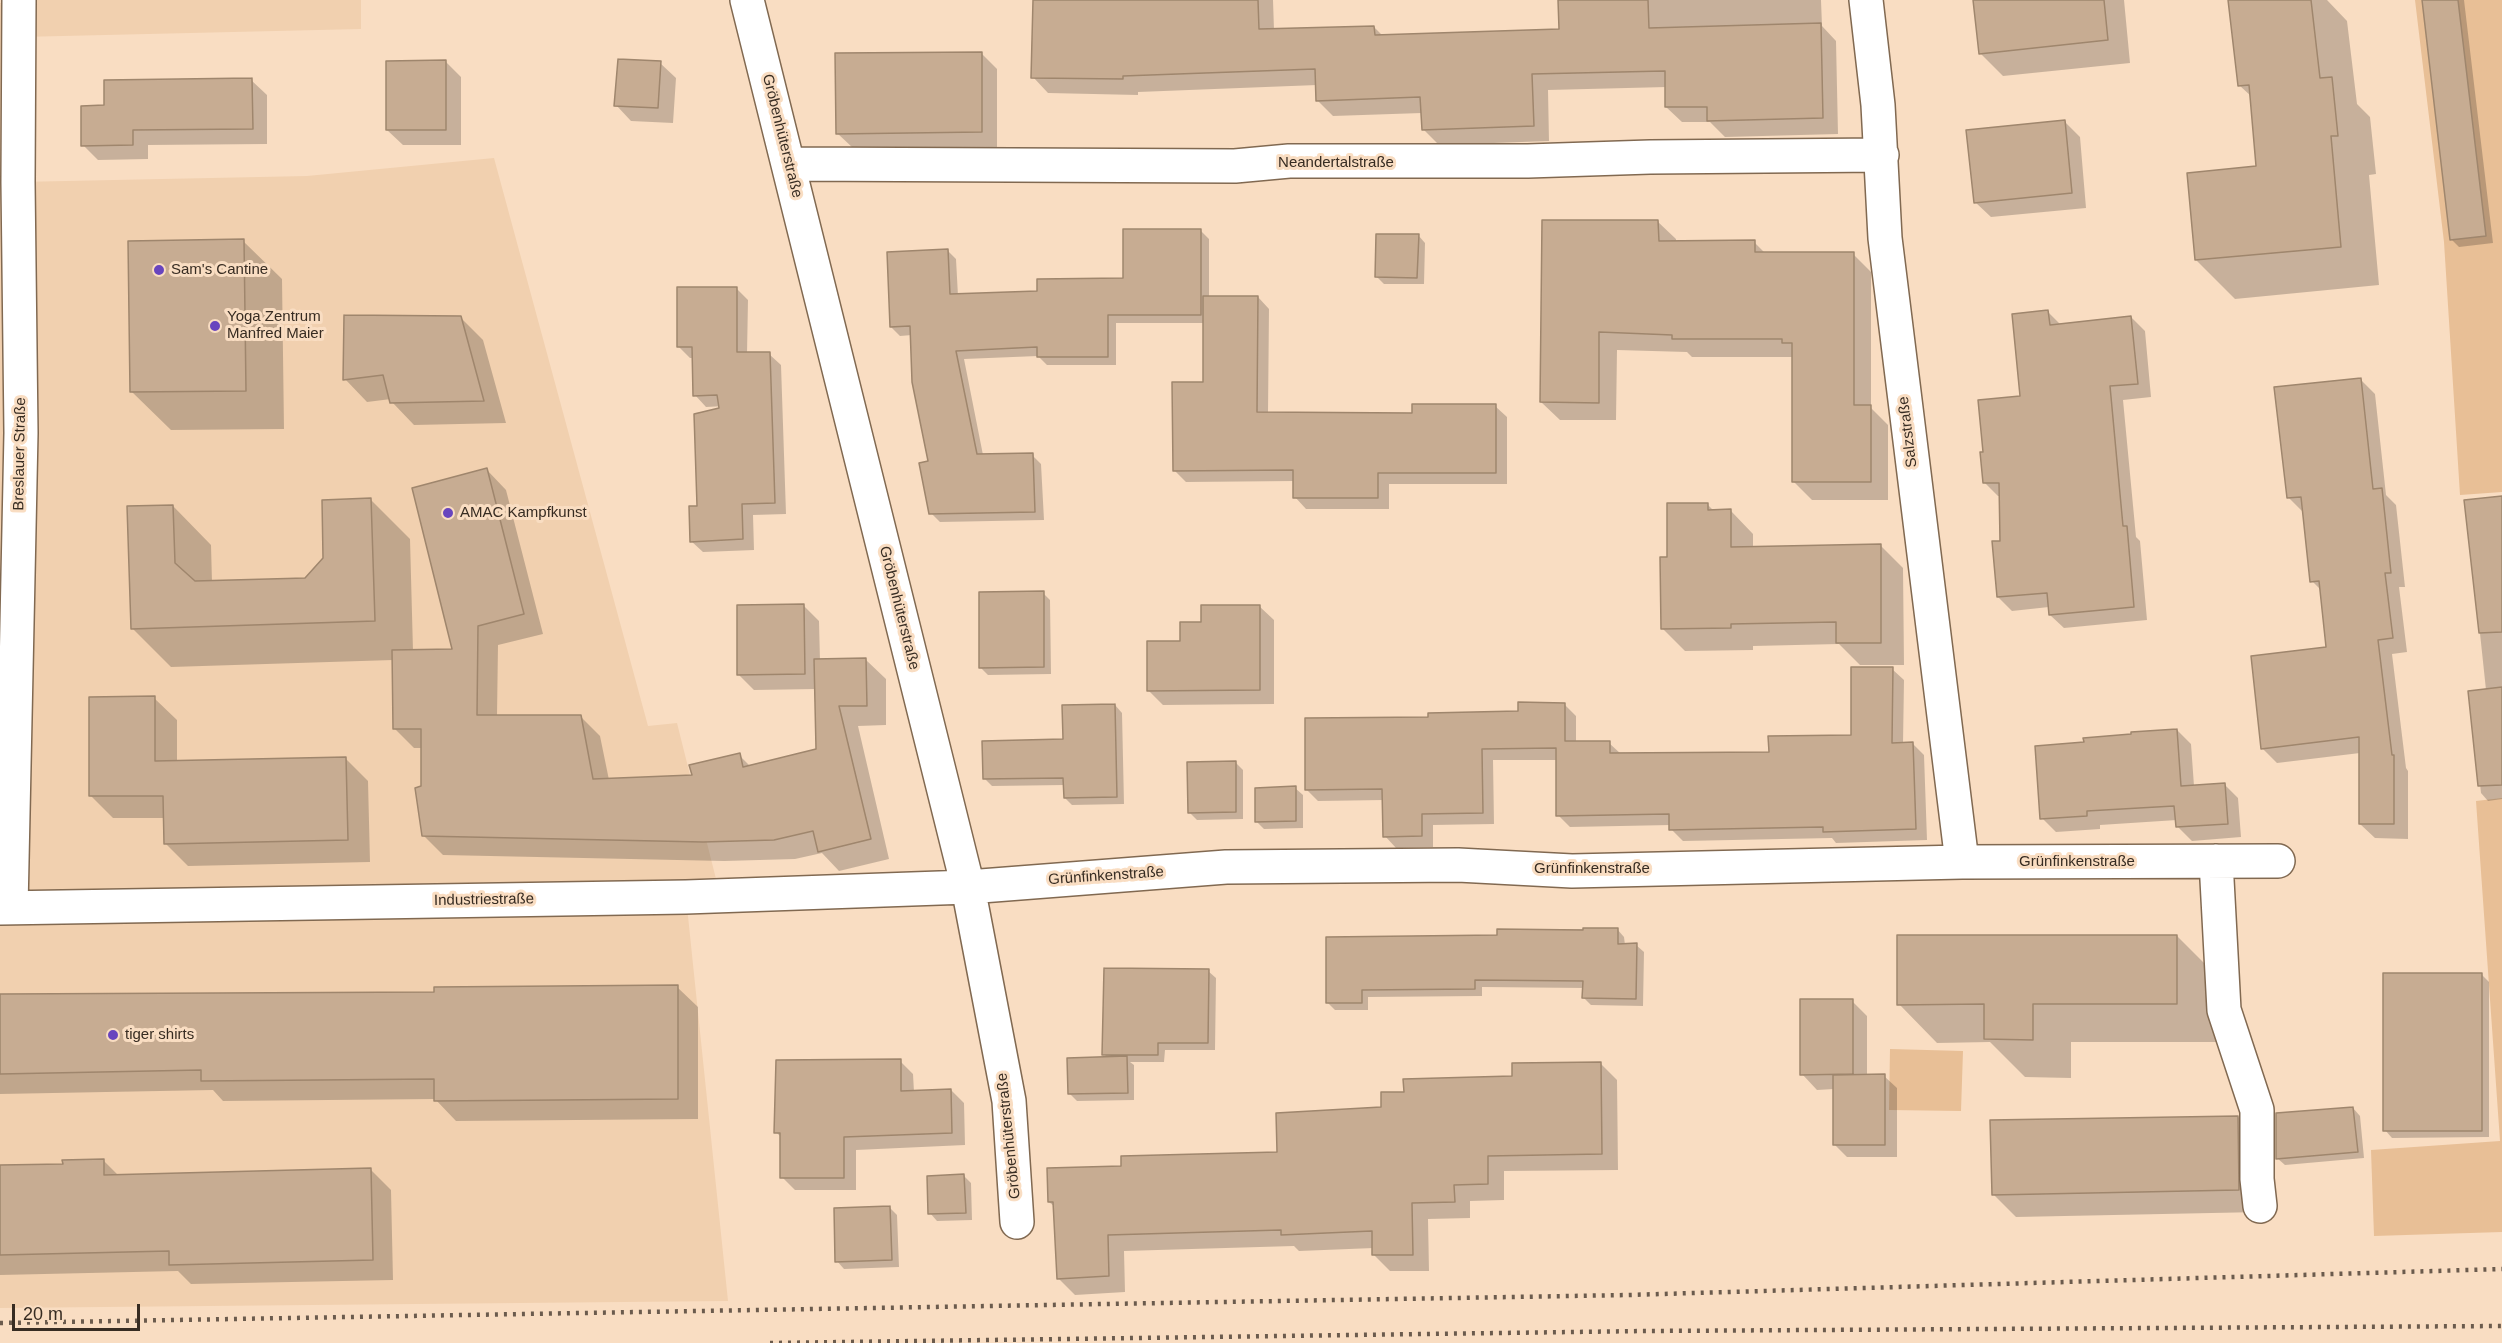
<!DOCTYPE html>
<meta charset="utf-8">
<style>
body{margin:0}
#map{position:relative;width:2502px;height:1343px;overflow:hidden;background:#f9ddc2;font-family:Arial,sans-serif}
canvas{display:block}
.scale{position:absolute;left:12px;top:1304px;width:128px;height:27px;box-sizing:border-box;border:3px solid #372c22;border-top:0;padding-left:8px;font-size:18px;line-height:21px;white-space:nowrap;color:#372c22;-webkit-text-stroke:4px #f9ddc2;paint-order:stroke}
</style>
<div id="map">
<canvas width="2502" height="1343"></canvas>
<div class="scale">20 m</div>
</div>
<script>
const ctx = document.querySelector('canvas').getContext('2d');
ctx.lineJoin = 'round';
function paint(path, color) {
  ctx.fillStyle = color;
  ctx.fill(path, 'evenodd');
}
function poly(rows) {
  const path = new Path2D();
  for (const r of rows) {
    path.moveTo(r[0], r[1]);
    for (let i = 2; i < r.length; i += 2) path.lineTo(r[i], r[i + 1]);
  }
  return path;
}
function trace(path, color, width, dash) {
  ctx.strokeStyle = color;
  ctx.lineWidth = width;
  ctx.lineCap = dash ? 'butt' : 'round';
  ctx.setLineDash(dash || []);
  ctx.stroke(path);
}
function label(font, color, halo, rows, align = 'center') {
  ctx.font = font + ' Arial,sans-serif';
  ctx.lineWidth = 6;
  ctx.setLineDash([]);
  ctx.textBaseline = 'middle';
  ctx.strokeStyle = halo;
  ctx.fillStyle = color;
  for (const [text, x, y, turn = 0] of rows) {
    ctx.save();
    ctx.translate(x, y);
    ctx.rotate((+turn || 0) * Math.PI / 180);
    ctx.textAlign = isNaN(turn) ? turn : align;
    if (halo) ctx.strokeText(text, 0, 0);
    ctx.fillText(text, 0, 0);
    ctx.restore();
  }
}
const built = poly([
 [19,0,361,0,361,29,20,37,18,182,307,176,494,158,648,726,677,723,720,895,686,897,728,1301,0,1308,0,3,19,4]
]);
const green = poly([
 [2415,0,2502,0,2502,492,2460,495,2444,242],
 [2502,798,2502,1232,2374,1236,2371,1150,2500,1141,2476,801],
 [1890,1049,1963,1051,1961,1111,1889,1110]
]);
const shadow = poly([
 [1034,0,1273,0,1274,30,1374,27,1383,36,1560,31,1634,0,1821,0,1822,26,1836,41,1838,134,1725,137,1710,122,1682,122,1666,107,1667,87,1548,90,1549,141,1439,145,1423,129,1422,113,1333,116,1317,100,1317,85,1138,92,1138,95,1048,93,1033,77],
 [1975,0,2124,0,2130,63,2003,76,1981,54],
 [2229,0,2327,0,2347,21,2357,104,2370,117,2376,174,2369,175,2379,285,2235,299,2196,260,2258,168,2252,97,2239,85],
 [2423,0,2464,0,2493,243,2459,247,2451,239],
 [981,53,997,69,997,147,853,148,837,133],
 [446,62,461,77,461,145,403,145,387,130],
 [660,63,676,78,673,123,631,121,616,105],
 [251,80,267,95,267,144,148,145,148,159,98,160,83,145,105,107],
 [2065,122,2080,137,2086,208,1991,217,1975,202],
 [1657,221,1676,239,1676,242,1754,242,1766,254,1853,254,1871,272,1871,408,1888,425,1888,500,1812,500,1794,482,1794,357,1692,357,1687,352,1617,350,1616,420,1560,420,1541,402],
 [1200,230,1209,239,1209,297,1258,297,1269,309,1268,413,1414,414,1495,406,1507,417,1507,484,1389,484,1389,509,1306,509,1295,497,1295,481,1186,482,1174,470,1205,383,1205,323,1116,323,1116,365,1047,365,1038,356,964,359,983,455,1032,455,1041,464,1044,520,940,522,931,513,930,462,912,335,900,336,891,327,947,250,956,259,958,296,1038,293,1124,280],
 [1418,235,1425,243,1424,284,1384,284,1377,277],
 [243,241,282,279,284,429,171,430,132,392],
 [736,288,748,300,747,354,769,354,781,365,786,514,753,515,754,550,703,552,691,541,725,406,706,407,695,395,694,358,690,358,678,346],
 [2048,312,2061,325,2131,317,2145,331,2151,397,2123,400,2136,537,2140,541,2147,620,2064,628,2050,615,2049,607,2012,611,1998,597,2001,496,1998,496,1984,482,1985,453,2022,397],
 [461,318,483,340,506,423,414,425,392,402,391,399,367,402,345,379],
 [2360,379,2375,394,2386,495,2396,505,2405,587,2399,587,2407,652,2392,654,2406,768,2408,771,2408,839,2375,838,2360,824,2360,753,2277,763,2262,748,2327,648,2321,590,2312,581,2303,512,2288,497],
 [487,470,506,490,543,634,498,645,497,716,580,716,600,736,609,780,694,776,739,755,750,766,817,750,816,689,754,690,739,675,804,606,819,621,820,661,866,660,886,679,886,725,858,726,889,859,839,871,822,853,795,859,724,861,443,855,423,835,423,748,414,748,395,729,393,660,171,667,132,628,173,506,211,545,212,582,305,579,325,559,371,500,410,539,413,651,454,651],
 [2502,498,2502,799,2488,801,2481,793,2470,692,2486,690,2466,501],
 [1707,504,1714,511,1731,511,1753,534,1753,548,1880,545,1903,568,1904,665,1860,665,1839,644,1753,646,1753,650,1685,651,1662,628],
 [1043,593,1050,600,1051,674,988,675,981,668],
 [1259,606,1274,620,1274,704,1163,705,1148,690,1181,642,1203,623],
 [1892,669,1904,680,1903,744,1913,744,1924,755,1927,840,1836,843,1832,838,1683,841,1671,829,1671,825,1570,827,1558,815,1558,760,1493,760,1494,824,1433,825,1433,847,1396,848,1385,836,1384,800,1318,801,1306,789,1429,718,1519,712,1564,704,1576,716,1576,743,1609,743,1621,754,1770,753,1852,736],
 [154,698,177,720,177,762,346,759,368,781,370,862,188,866,165,843,165,818,113,818,91,796],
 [1115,705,1122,713,1124,804,1072,805,1065,798,1065,785,992,786,984,778,1064,741],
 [2177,730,2191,744,2194,786,2224,784,2238,798,2241,837,2192,841,2178,827,2177,820,2100,825,2100,829,2056,832,2042,818,2085,744],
 [1235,762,1243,770,1243,819,1197,820,1189,812],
 [1295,788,1303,795,1303,828,1264,829,1257,822],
 [1617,929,1624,937,1625,945,1636,945,1644,952,1643,1006,1591,1005,1584,998,1584,988,1482,987,1482,996,1368,997,1368,1010,1335,1010,1328,1003,1498,936,1498,930],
 [2177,936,2216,975,2216,1042,2071,1042,2071,1078,2025,1077,1990,1042,1937,1043,1899,1004],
 [1208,971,1216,978,1215,1050,1165,1050,1164,1062,1130,1062,1134,1065,1134,1100,1077,1101,1069,1093,1108,1058,1104,1054],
 [2481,974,2489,982,2489,1137,2392,1138,2385,1130],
 [677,987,698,1007,698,1119,456,1121,435,1099,223,1101,213,1090,0,1094,0,995,435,994],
 [1852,1001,1867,1016,1867,1076,1884,1076,1897,1088,1897,1157,1847,1157,1834,1144,1834,1089,1817,1090,1802,1074],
 [900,1061,913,1074,914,1092,951,1090,964,1103,965,1145,856,1150,856,1190,795,1190,782,1177,782,1138,776,1132],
 [1600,1063,1617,1080,1618,1170,1504,1171,1504,1200,1470,1201,1470,1218,1428,1219,1429,1271,1390,1271,1374,1255,1374,1248,1299,1251,1294,1246,1124,1251,1125,1292,1075,1295,1058,1278,1055,1207,1049,1202,1122,1167,1279,1153,1383,1109,1405,1093],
 [2353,1108,2360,1116,2364,1158,2285,1165,2277,1158],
 [2238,1117,2260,1140,2261,1212,2016,1217,1993,1194],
 [104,1161,119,1176,371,1170,391,1190,393,1280,191,1284,178,1271,0,1275,0,1166,64,1165],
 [964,1176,971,1183,972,1220,937,1221,930,1213],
 [889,1207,897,1215,899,1267,844,1269,837,1261]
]);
const building = poly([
 [1033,0,1258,0,1259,29,1374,26,1375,35,1559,29,1558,0,1648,0,1649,28,1821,23,1823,118,1707,121,1707,107,1665,107,1665,71,1532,74,1534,126,1422,130,1420,97,1316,101,1315,69,1123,76,1123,79,1031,78,1033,0],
 [1973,0,2104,0,2108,40,1979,54,1973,0],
 [2228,0,2311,0,2320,78,2332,77,2338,136,2331,136,2341,247,2195,260,2187,173,2256,166,2249,85,2238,86,2228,0],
 [2422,0,2458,0,2486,236,2450,240,2422,0],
 [982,52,982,132,836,134,835,53,982,52],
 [618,59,661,61,658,108,614,106,618,59],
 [446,60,446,130,386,130,386,61,446,60],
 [252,78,253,129,133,130,133,145,81,146,81,106,104,105,104,80,252,78],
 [2065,120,2072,193,1974,203,1966,130,2065,120],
 [1542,220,1658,220,1659,241,1755,240,1755,252,1854,252,1854,405,1871,405,1871,482,1792,482,1792,343,1782,343,1782,339,1672,339,1672,335,1599,332,1599,403,1540,402,1542,220],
 [1123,229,1201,229,1201,315,1108,315,1108,357,1037,357,1037,347,956,351,977,454,1033,453,1035,512,929,514,919,463,928,461,912,382,910,326,890,327,887,252,948,249,950,294,1037,291,1037,279,1123,278,1123,229],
 [1376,234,1419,234,1417,278,1375,277,1376,234],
 [244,239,246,391,130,392,128,241,244,239],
 [677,287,737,287,737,352,770,352,775,503,742,504,743,539,690,542,689,506,697,506,694,414,719,408,717,395,693,396,692,347,677,347,677,287],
 [1203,296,1258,296,1257,412,1412,413,1412,404,1496,404,1496,473,1378,473,1378,498,1293,498,1293,470,1173,471,1172,382,1203,382,1203,296],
 [2048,310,2050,325,2131,316,2138,384,2110,386,2123,526,2127,526,2134,607,2049,615,2047,593,1997,597,1992,541,2000,541,1999,483,1983,483,1980,452,1983,452,1978,400,2020,396,2012,314,2048,310],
 [344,315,461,316,484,401,390,403,383,375,343,380,344,315],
 [2361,378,2373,489,2382,488,2391,573,2385,573,2393,638,2378,640,2392,755,2394,755,2394,824,2359,824,2359,737,2261,749,2251,656,2326,647,2319,581,2310,582,2301,497,2287,498,2274,387,2361,378],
 [487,468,524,614,478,626,477,715,581,715,593,779,692,775,689,765,740,753,743,767,816,749,814,659,866,658,867,706,839,706,871,839,818,852,813,831,774,840,703,842,422,836,415,788,421,786,421,729,393,729,392,650,452,649,412,488,487,468],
 [2502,496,2502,632,2479,633,2464,500,2502,496],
 [371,498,375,621,131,629,127,506,173,505,175,563,195,581,305,578,323,558,322,500,371,498],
 [1667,503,1708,503,1708,510,1731,509,1731,547,1881,544,1881,643,1836,643,1836,622,1731,624,1731,628,1661,629,1660,557,1667,557,1667,503],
 [1044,591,1044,667,979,668,979,592,1044,591],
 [804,604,805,674,737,675,737,605,804,604],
 [1201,605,1260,605,1260,690,1147,691,1147,641,1180,641,1180,622,1201,622,1201,605],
 [1851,667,1893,667,1892,743,1913,742,1916,829,1823,832,1823,827,1669,830,1669,814,1556,816,1556,748,1482,749,1483,813,1422,814,1422,836,1383,837,1382,789,1305,790,1305,718,1428,717,1428,713,1518,711,1518,702,1565,703,1565,741,1610,741,1610,753,1769,752,1768,736,1851,735,1851,667],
 [2502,687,2502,785,2478,786,2468,691,2502,687],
 [155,696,155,761,346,757,348,840,164,844,163,796,89,796,89,697,155,696],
 [1115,704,1117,797,1064,798,1063,778,983,779,982,741,1063,739,1062,705,1115,704],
 [2177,729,2181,786,2225,783,2228,824,2176,827,2174,806,2087,811,2087,816,2040,819,2035,746,2084,742,2083,738,2131,734,2131,732,2177,729],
 [1236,761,1236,812,1188,813,1187,762,1236,761],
 [1296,786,1296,821,1255,822,1255,788,1296,786],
 [1583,928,1618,928,1618,944,1637,943,1636,999,1582,998,1583,981,1475,980,1475,989,1362,990,1362,1003,1326,1003,1326,937,1497,935,1497,929,1583,930,1583,928],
 [1897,935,2177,935,2177,1004,2033,1004,2033,1040,1984,1039,1984,1004,1897,1005,1897,935],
 [1104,968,1209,969,1208,1043,1158,1043,1158,1055,1102,1055,1104,968],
 [2383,973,2482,973,2482,1131,2383,1131,2383,973],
 [678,985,678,1099,434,1101,434,1079,201,1081,201,1070,0,1074,0,994,434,992,434,987,678,985],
 [1800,999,1853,999,1853,1074,1800,1075,1800,999],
 [1127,1056,1128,1093,1068,1094,1067,1058,1127,1056],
 [901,1059,901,1091,951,1089,952,1133,844,1137,844,1178,780,1178,780,1133,774,1133,776,1060,901,1059],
 [1601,1062,1602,1154,1488,1156,1488,1184,1454,1185,1455,1202,1412,1203,1413,1255,1372,1255,1372,1231,1281,1235,1281,1230,1108,1235,1109,1276,1057,1279,1053,1202,1048,1202,1047,1168,1121,1166,1121,1156,1277,1152,1276,1113,1381,1107,1381,1092,1404,1092,1403,1079,1512,1076,1512,1063,1601,1062],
 [1885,1074,1885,1145,1833,1145,1833,1075,1885,1074],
 [2353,1107,2358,1152,2276,1159,2276,1113,2353,1107],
 [2238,1116,2239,1190,1992,1195,1990,1120,2238,1116],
 [104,1159,104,1175,371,1168,373,1260,169,1265,169,1251,0,1255,0,1165,63,1164,62,1160,104,1159],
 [964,1174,966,1213,928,1214,927,1176,964,1174],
 [890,1206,892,1260,835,1262,834,1208,890,1206]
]);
const minor = poly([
 [747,0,968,887,1009,1101,1017,1222],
 [1866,0,1878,105,1885,238,1962,862],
 [789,164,1235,166,1289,161,1528,161,1650,157,1882,155],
 [2216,861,2224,1010,2257,1110,2257,1179,2260,1206],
 [0,908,686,897,968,887,1226,867,1458,865,1572,871,1962,862,2278,861],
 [11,908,21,433,18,182,19,0]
]);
const rail = poly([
 [0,1323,1628,1295,2502,1269],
 [770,1343,1645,1331,2502,1326]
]);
const markers = [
 [159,270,6,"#6845be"],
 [215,326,6,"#6845be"],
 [448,513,6,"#6845be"],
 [113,1035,6,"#6845be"]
];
const streetNames = [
 ["Gröbenhüterstraße",782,136,76],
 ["Neandertalstraße",1336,163],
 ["Salzstraße",1908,432,-97],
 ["Breslauer Straße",20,454,-89],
 ["Gröbenhüterstraße",899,608,76],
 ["Grünfinkenstraße",2077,862],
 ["Grünfinkenstraße",1592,869],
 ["Grünfinkenstraße",1106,876,-4],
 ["Industriestraße",484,900,-1],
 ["Gröbenhüterstraße",1009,1136,-96]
];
const poiNames = [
 ["Sam's Cantine",171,270],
 ["Yoga Zentrum",227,317],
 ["Manfred Maier",227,334],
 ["AMAC Kampfkunst",460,513],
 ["tiger shirts",125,1035]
];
paint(built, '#f1d0af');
paint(green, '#e8bf96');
paint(shadow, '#0003');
paint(building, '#c7ac92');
trace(building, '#9f866d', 1.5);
trace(minor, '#816951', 36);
trace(minor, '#fff', 33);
trace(rail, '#6b5b4d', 4.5, [3, 6]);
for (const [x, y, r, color] of markers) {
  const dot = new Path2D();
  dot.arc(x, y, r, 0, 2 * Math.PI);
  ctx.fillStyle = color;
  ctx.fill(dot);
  trace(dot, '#f9ddc2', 2);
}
label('15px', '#372c22', '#f9ddc2', streetNames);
label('15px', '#372c22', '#f9ddc2', poiNames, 'left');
</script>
